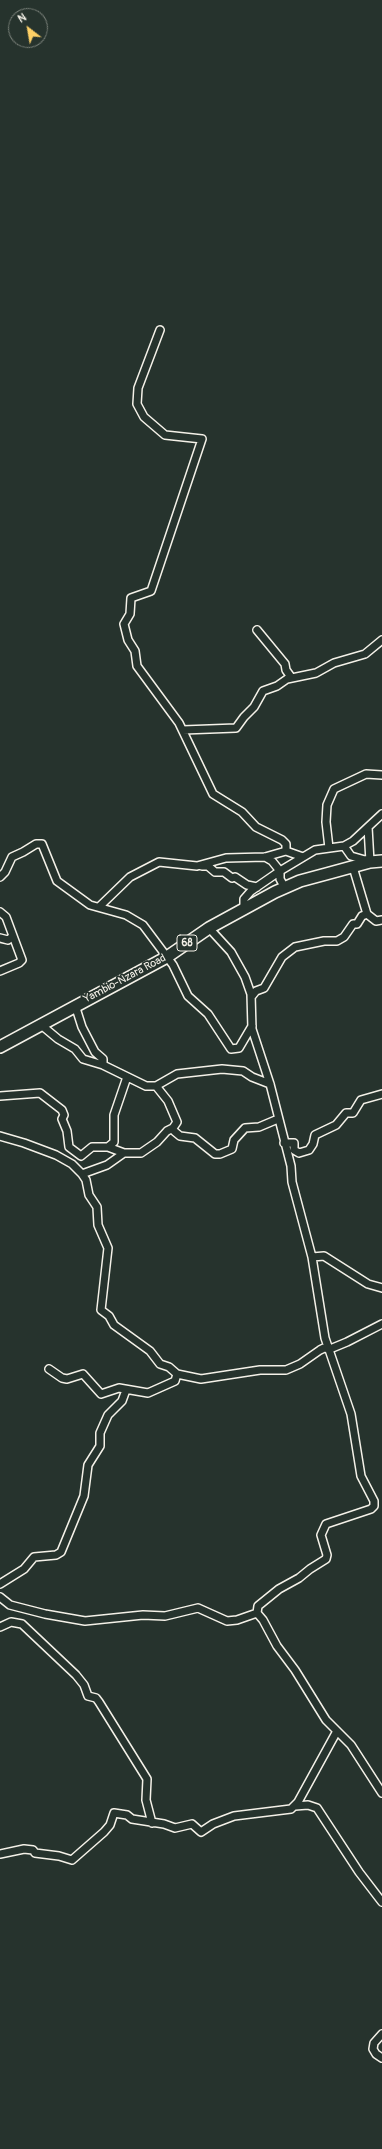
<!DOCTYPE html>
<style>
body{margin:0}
#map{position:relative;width:382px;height:2149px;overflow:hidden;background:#26332d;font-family:Pangolin,sans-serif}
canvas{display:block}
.north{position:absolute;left:8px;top:8px;width:40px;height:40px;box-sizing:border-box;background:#26332d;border:1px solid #787f78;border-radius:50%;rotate:329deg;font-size:11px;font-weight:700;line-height:16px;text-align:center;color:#f4f1e8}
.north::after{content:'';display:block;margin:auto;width:14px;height:18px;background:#ffd166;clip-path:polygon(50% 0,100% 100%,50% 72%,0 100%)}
</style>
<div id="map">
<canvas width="382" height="2149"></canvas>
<div class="north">N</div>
</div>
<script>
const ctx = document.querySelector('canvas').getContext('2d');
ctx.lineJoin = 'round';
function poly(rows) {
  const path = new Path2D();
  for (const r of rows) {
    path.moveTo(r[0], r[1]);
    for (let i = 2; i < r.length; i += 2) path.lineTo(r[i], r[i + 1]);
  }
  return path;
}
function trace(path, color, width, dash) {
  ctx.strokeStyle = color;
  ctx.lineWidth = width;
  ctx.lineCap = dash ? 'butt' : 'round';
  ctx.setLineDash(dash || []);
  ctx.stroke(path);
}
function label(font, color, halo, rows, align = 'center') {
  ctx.font = font + ' Pangolin,sans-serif';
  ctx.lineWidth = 3.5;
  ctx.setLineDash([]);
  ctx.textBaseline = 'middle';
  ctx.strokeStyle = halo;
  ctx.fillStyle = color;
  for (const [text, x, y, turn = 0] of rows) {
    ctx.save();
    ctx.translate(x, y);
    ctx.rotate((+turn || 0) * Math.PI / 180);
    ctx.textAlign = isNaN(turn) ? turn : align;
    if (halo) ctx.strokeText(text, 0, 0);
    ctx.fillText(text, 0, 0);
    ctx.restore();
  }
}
const street = poly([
 [160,330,138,388,137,404,144,417,165,435,202,439,151,591,131,598,130,614,124,624,128,640,135,651,137,666,179,723,213,794,242,812,256,827,282,840,286,844,286,851],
 [257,630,285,664,286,670,291,677],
 [183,730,236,728,244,717,254,707,263,691,277,686,287,679,316,673,334,663,365,654,382,640],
 [344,846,351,856,365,860,369,859],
 [329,848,326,822,327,805,334,789,366,774,382,775],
 [265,857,272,861,280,871,280,879,285,888],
 [370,862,368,827,382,814],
 [202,866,208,866,215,872,224,872,232,878,235,877,247,885,257,887],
 [353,867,367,914],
 [0,877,5,872,12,857,23,852,36,844,42,844,57,881,90,905,126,915,143,925,173,965,188,996,208,1014,231,1049,239,1048,252,1026],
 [99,907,130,877,159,862,197,866,226,858,265,857,286,851,303,857],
 [244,909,244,899,251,891,280,871,315,850,344,846,353,841,368,827],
 [0,912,6,917,22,960,19,963,0,971],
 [209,928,231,952,245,977,251,994,252,1029,270,1084,291,1166,292,1182,312,1257,325,1338,351,1414,361,1476,374,1501,374,1506,371,1509,326,1524,321,1535,327,1555,326,1559,310,1569,299,1578,279,1589,258,1606,257,1613],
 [0,938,8,940,12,937],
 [252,996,256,991,264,988,282,957,295,947,324,941,337,941,344,937,353,924,357,924,362,916,367,914,376,921,382,920],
 [75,1005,82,1027,95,1052,103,1059,103,1065,146,1086,156,1086,177,1074,222,1069,243,1071,252,1077,270,1084],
 [40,1024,58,1039,75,1049,83,1059,103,1065],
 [156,1086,168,1101,177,1122,173,1128,174,1131,180,1136,195,1138,215,1154,220,1154,232,1149,234,1140,245,1128,259,1127,278,1119],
 [0,1096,40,1093,62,1110,64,1115,62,1119,67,1131,69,1147,81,1156,92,1147,108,1147,114,1142,114,1115,127,1077],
 [0,1136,24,1143,56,1155,72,1164,82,1174,86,1180,89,1195,97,1207,98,1225,108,1248,101,1310,109,1316,114,1325,150,1351,160,1364,169,1367,177,1374,201,1379,260,1370,286,1370,300,1364,320,1350,324,1348,330,1349,347,1342,382,1324],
 [284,1143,294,1143,294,1150,299,1153,309,1150,313,1144,315,1135,336,1125,346,1113,353,1113,361,1100,382,1094],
 [108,1147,124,1153],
 [82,1174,107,1165,124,1153,141,1153,157,1142,167,1131,173,1128],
 [312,1257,324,1256,368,1284,382,1288],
 [49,1369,62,1378,67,1379,83,1374,101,1394,119,1388,148,1393,175,1381,177,1374],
 [0,1584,24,1569,34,1557,56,1555,61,1552,84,1496,88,1465,100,1446,100,1433,108,1415,122,1401,126,1390],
 [0,1597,10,1605,45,1614,85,1621,143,1615,165,1616,198,1608,227,1621,237,1620,257,1613,263,1620,277,1646,295,1670,326,1720,351,1745,382,1793],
 [0,1627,11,1622,22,1624,76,1675,84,1685,88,1696,96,1698,99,1702,147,1779,146,1800,152,1823],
 [295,1806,308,1805,317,1808,359,1872,382,1902],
 [0,1854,24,1849,33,1850,35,1853,59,1856,72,1860,104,1832,110,1825,114,1813,127,1815,132,1819,164,1824,175,1828,192,1824,201,1832,213,1824,234,1816,291,1809,298,1802,337,1731],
 [382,2034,374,2043,373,2049,376,2054,382,2058]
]);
const primary = poly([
 [0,1047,167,957,209,928,275,892,300,881,326,874,370,862,382,861]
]);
const shields = [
 [187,943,20]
];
const shieldNames = [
 ["68",187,943]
];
const streetNames = [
 ["Yambio-Nzara Road",125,979,-28]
];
trace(street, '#f4f1e8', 10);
trace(primary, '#f4f1e8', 14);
trace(street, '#26332d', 7);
trace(primary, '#26332d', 11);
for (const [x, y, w] of shields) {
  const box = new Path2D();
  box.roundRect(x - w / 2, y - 8, w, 16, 3);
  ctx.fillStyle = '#26332d';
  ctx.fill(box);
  trace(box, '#f4f1e8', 1);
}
label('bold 10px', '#f4f1e8', null, shieldNames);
label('11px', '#f4f1e8', '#26332d', streetNames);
</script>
